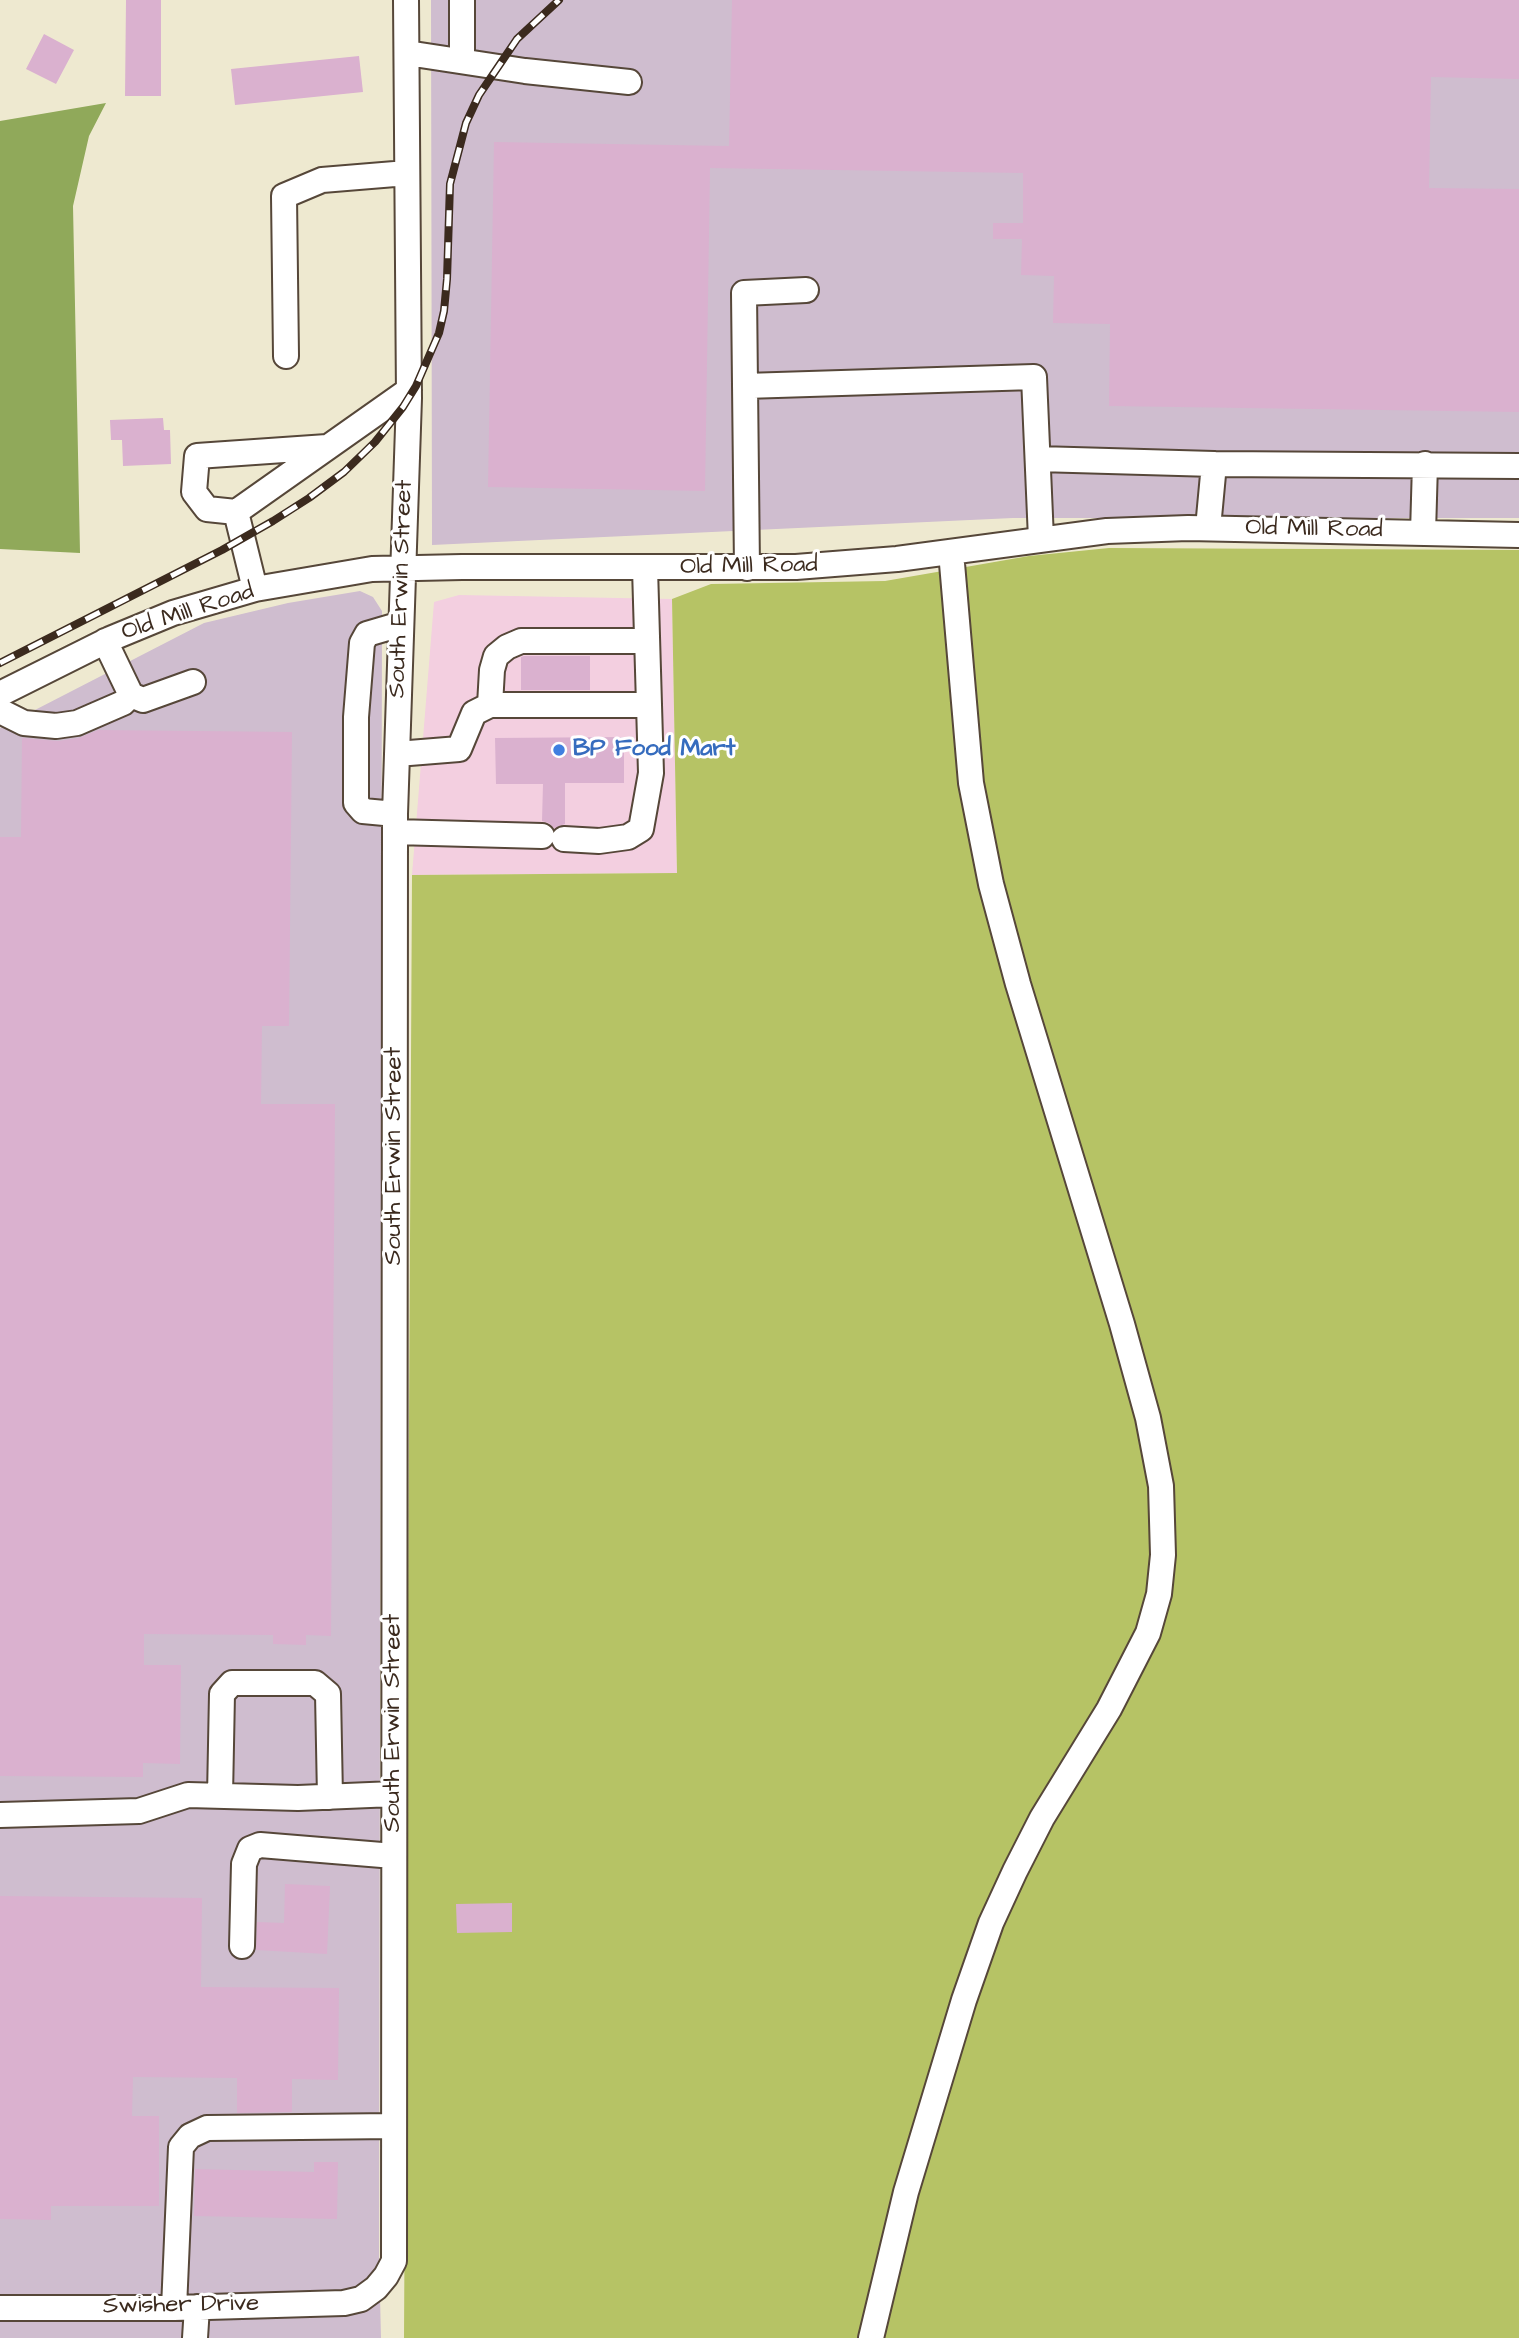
<!DOCTYPE html>
<style>
body{margin:0}
canvas{display:block;background:#eee9d0}
</style>
<canvas width="1519" height="2338"></canvas>
<script>
const ctx = document.querySelector('canvas').getContext('2d');
ctx.lineJoin = 'round';
function paint(path, color) {
  ctx.fillStyle = color;
  ctx.fill(path, 'evenodd');
}
function poly(rows) {
  const path = new Path2D();
  for (const r of rows) {
    path.moveTo(r[0], r[1]);
    for (let i = 2; i < r.length; i += 2) path.lineTo(r[i], r[i + 1]);
  }
  return path;
}
function trace(path, color, width, dash) {
  ctx.strokeStyle = color;
  ctx.lineWidth = width;
  ctx.lineCap = dash ? 'butt' : 'round';
  ctx.setLineDash(dash || []);
  ctx.stroke(path);
}
function label(font, color, halo, rows, align = 'center') {
  ctx.font = font + ' "Architects Daughter",sans-serif';
  ctx.lineWidth = 6;
  ctx.setLineDash([]);
  ctx.textBaseline = 'middle';
  ctx.strokeStyle = halo;
  ctx.fillStyle = color;
  for (const [text, x, y, turn = 0] of rows) {
    ctx.save();
    ctx.translate(x, y);
    ctx.rotate((+turn || 0) * Math.PI / 180);
    ctx.textAlign = isNaN(turn) ? turn : align;
    if (halo) ctx.strokeText(text, 0, 0);
    ctx.fillText(text, 0, 0);
    ctx.restore();
  }
}
const built = poly([
 [459,595,672,599,677,873,412,875,434,602]
]);
const industrial = poly([
 [431,0,1519,0,1519,518,1013,518,432,545],
 [360,591,373,597,382,611,379,2255,381,2338,0,2338,0,728,204,623,288,603]
]);
const green = poly([
 [1109,548,1519,550,1519,2338,404,2338,412,875,677,873,672,599,711,584,885,581,1029,556]
]);
const forest = poly([
 [106,103,89,136,73,206,80,553,0,549,0,121]
]);
const building = poly([
 [126,0,161,0,161,96,125,96],
 [732,0,1519,0,1519,79,1431,77,1429,188,1519,189,1519,412,1109,406,1110,324,1053,323,1054,276,1021,275,1022,239,993,239,993,223,1023,223,1023,173,710,168,705,491,488,487,494,142,729,146],
 [44,34,74,50,56,84,26,69],
 [359,56,363,92,235,105,231,69],
 [163,418,164,430,170,430,171,464,123,466,122,440,111,440,110,420],
 [524,656,590,656,590,690,521,690,521,657],
 [98,730,292,732,289,1026,262,1026,261,1104,335,1104,331,1636,306,1635,306,1645,273,1644,273,1635,144,1634,144,1665,181,1665,180,1764,143,1763,143,1777,0,1776,0,837,21,837,22,738,58,741,79,738],
 [624,737,624,783,565,783,565,824,554,828,549,823,542,821,543,784,496,784,495,738],
 [285,1884,330,1886,327,1954,256,1950,257,1922,284,1923],
 [0,1896,202,1898,201,1987,339,1988,338,2080,292,2079,292,2112,237,2113,237,2078,133,2077,132,2116,159,2116,159,2206,51,2206,51,2220,0,2219],
 [512,1903,512,1932,457,1933,456,1904],
 [314,2162,338,2162,337,2219,194,2216,195,2169,314,2172]
]);
const minor = poly([
 [462,0,462,61],
 [407,53,525,71,629,82],
 [286,356,284,196,322,180,407,173],
 [745,386,1034,377,1041,539],
 [1038,459,1214,464,1519,466],
 [236,512,207,509,194,492,197,456,327,447],
 [1208,528,1214,464],
 [1423,533,1425,464],
 [747,568,744,293,806,290],
 [255,589,236,512,409,390],
 [0,694,110,639,173,613,255,589,372,569,462,567,796,567,897,559,1107,531,1188,528,1519,535],
 [131,695,143,700,193,682],
 [490,705,492,670,496,656,507,647,521,641,647,641],
 [0,711,24,723,56,726,77,723,123,703,131,695,105,641],
 [397,754,459,749,474,713,490,705,649,705],
 [395,814,363,811,356,803,356,717,362,643,367,634,401,624],
 [395,832,542,836],
 [564,839,599,841,628,837,641,829,651,773,645,568],
 [220,1796,222,1694,232,1683,315,1683,328,1694,330,1797],
 [0,1815,139,1811,188,1795,298,1798,394,1794],
 [242,1946,244,1864,250,1849,260,1845,394,1856],
 [0,2308,174,2308,344,2303,361,2299,376,2288,386,2276,394,2261,395,814,409,398,406,0],
 [174,2308,181,2147,190,2136,207,2128,394,2126],
 [195,2338,197,2307],
 [871,2338,906,2192,964,2000,991,1923,1015,1871,1042,1818,1109,1709,1148,1633,1159,1594,1163,1555,1161,1486,1148,1418,1122,1324,1018,984,991,884,971,783,951,552]
]);
const rail = poly([
 [0,663,222,550,273,521,309,498,344,472,375,442,403,407,416,386,439,333,444,311,447,279,450,184,466,123,479,95,517,39,559,0]
]);
const markers = [
 [559,750,7,"#3f7fe0"]
];
const streetNames = [
 ["Old Mill Road",1314,530,1],
 ["Old Mill Road",749,567,-1],
 ["South Erwin Street",402,589,-88],
 ["Old Mill Road",188,613,-18],
 ["South Erwin Street",395,1156,-90],
 ["South Erwin Street",394,1723,-90],
 ["Swisher Drive",181,2306,-1]
];
const shopNames = [
 ["BP Food Mart",573,750]
];
paint(built, '#f3cfe0');
paint(industrial, '#cfbdcf');
paint(green, '#b6c365');
paint(forest, '#90a95a');
paint(building, '#dab1cf');
trace(minor, '#564739', 28);
trace(minor, '#fff', 24);
trace(rail, '#3b2a1e', 8);
trace(rail, '#fff', 5, [16]);
for (const [x, y, r, color] of markers) {
  const dot = new Path2D();
  dot.arc(x, y, r, 0, 2 * Math.PI);
  ctx.fillStyle = color;
  ctx.fill(dot);
  trace(dot, '#fff', 2.5);
}
label('24px', '#3b2a1e', '#fff', streetNames);
label('bold 24px', '#366cbe', '#fff', shopNames, 'left');
</script>
